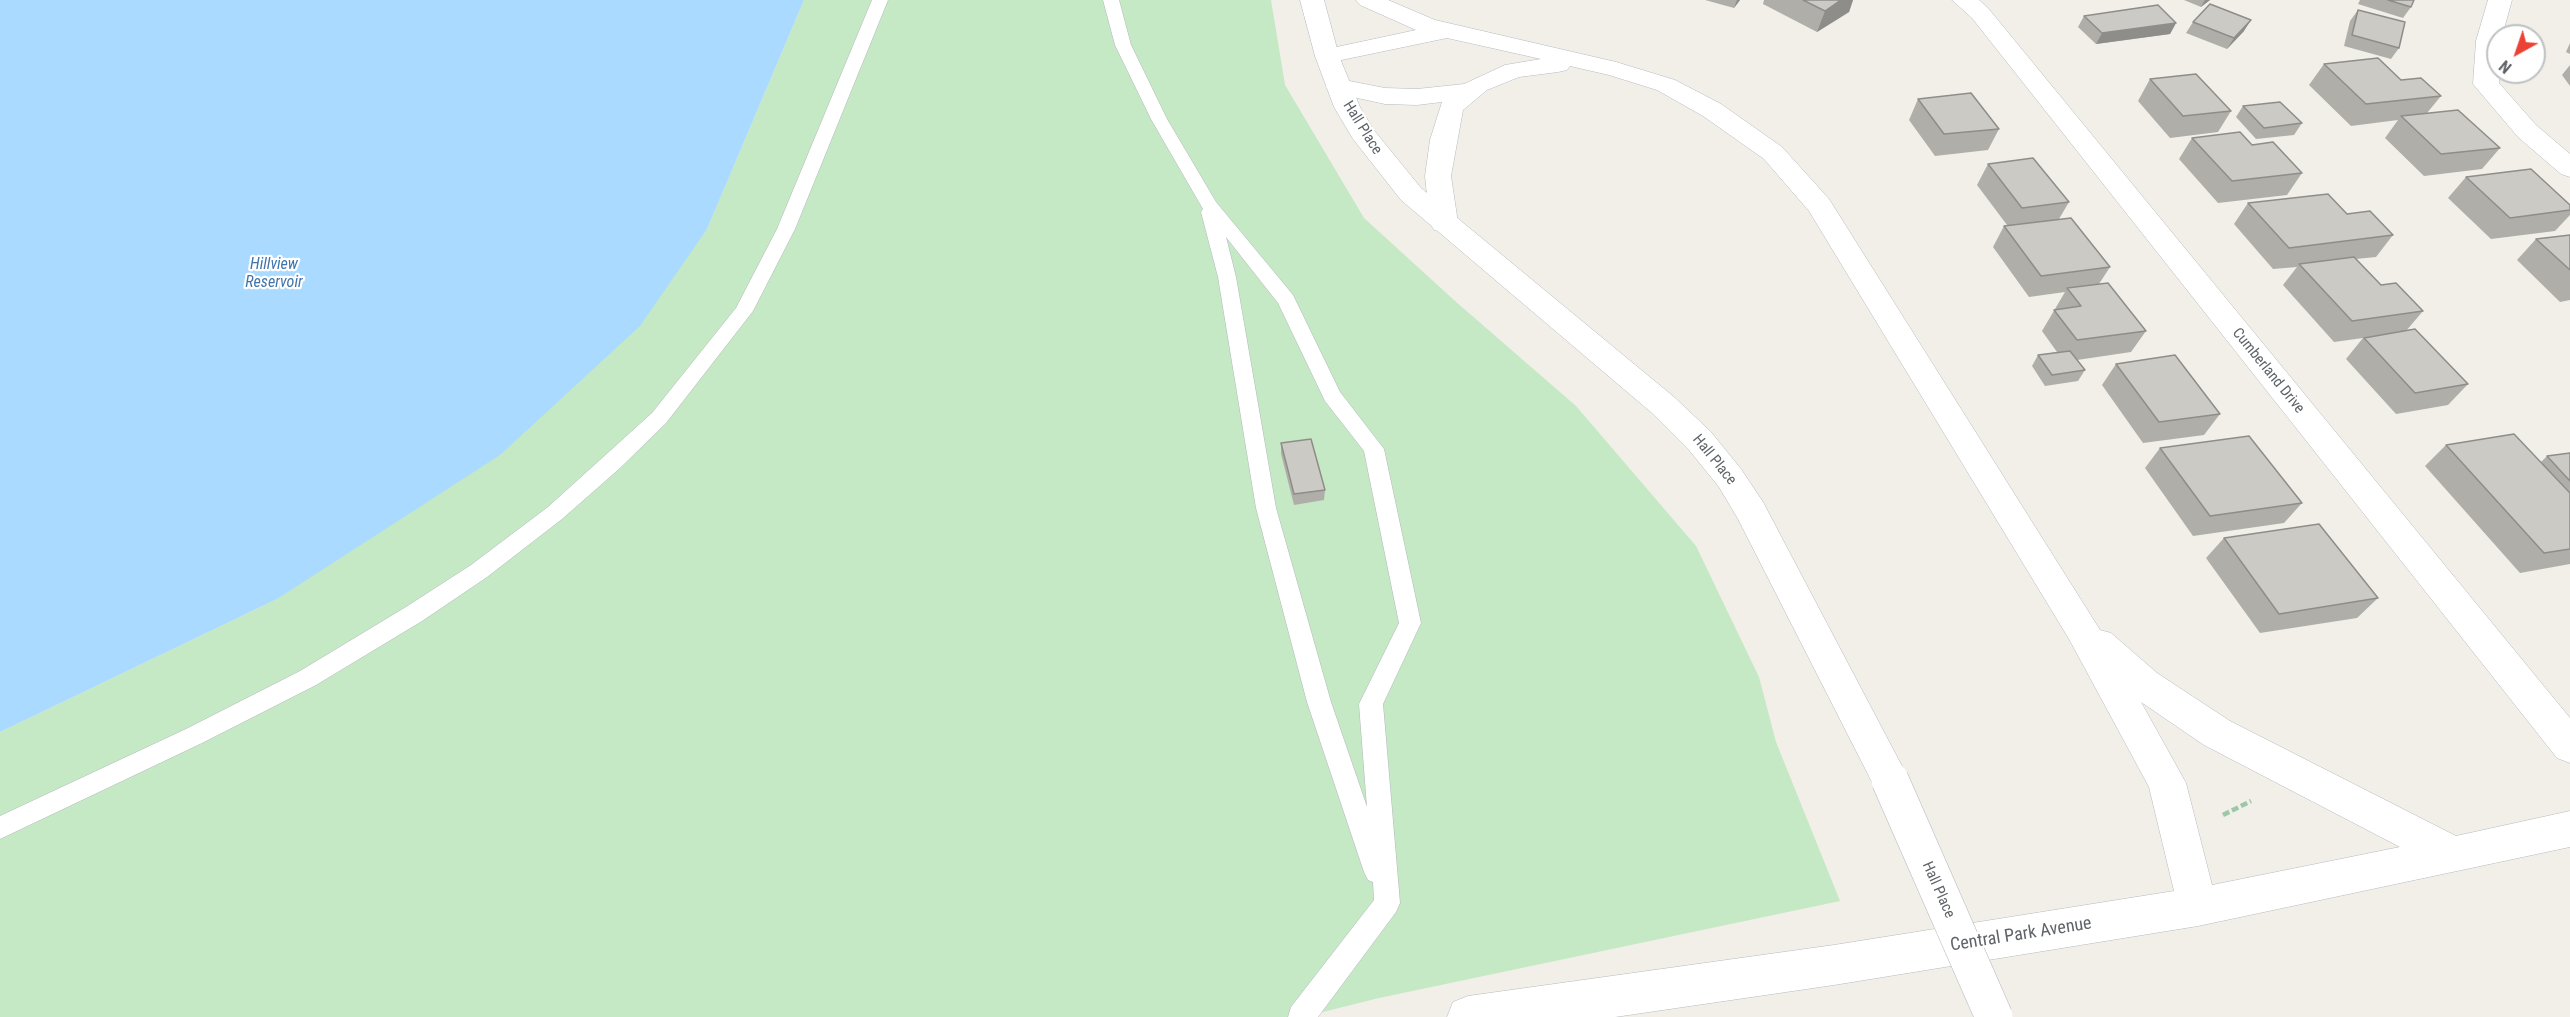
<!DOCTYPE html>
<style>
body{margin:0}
#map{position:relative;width:2570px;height:1017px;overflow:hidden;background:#f1efe8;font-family:"Roboto Condensed",sans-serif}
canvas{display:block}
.north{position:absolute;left:2486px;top:24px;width:60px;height:60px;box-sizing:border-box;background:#fff;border:2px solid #bfc1c3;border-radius:50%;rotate:220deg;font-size:16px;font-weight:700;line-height:24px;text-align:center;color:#5f6368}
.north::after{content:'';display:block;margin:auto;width:21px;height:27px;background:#ea4335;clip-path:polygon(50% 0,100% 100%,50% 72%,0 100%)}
</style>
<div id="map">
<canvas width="2570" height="1017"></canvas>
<div class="north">N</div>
</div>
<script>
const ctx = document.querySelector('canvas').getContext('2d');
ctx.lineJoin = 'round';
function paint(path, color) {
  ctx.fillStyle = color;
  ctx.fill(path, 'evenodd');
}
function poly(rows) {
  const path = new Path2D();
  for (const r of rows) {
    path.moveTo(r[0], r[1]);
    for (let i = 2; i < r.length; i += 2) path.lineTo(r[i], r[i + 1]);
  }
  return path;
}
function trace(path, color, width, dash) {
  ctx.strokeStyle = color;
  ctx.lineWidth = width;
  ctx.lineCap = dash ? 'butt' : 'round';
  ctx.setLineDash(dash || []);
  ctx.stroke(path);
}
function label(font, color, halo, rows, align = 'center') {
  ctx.font = font + ' "Roboto Condensed",sans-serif';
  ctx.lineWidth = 4.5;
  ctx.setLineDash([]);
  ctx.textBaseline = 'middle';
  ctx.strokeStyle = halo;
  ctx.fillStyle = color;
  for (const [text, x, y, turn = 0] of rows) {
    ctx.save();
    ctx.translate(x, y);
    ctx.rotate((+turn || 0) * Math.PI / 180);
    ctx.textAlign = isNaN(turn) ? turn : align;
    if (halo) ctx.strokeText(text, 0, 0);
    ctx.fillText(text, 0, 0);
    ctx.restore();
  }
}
const green = poly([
 [804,0,1271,0,1285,85,1364,218,1455,301,1576,406,1696,546,1759,677,1776,742,1840,901,1379,998,1303,1017,0,1017,0,732,277,599,707,229]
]);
const water = poly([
 [0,0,804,0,707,229,640,326,500,455,277,599,0,732]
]);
const path = poly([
 [2223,815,2251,801]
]);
const service = poly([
 [872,0,888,0,795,229,753,311,666,423,620,468,562,519,487,577,422,621,316,685,202,743,0,839,0,816,186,729,300,671,406,607,471,565,548,507,652,413,736,308,777,229,872,0],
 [1103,0,1119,0,1131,45,1167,119,1216,202,1293,295,1340,392,1384,449,1421,623,1383,704,1400,903,1396,912,1318,1017,1288,1017,1291,1007,1374,900,1373,882,1368,880,1364,872,1307,702,1256,508,1218,277,1201,212,1203,209,1151,119,1115,45,1103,0],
 [1226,237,1278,303,1325,401,1364,451,1399,623,1359,704,1367,807,1331,702,1276,508,1236,277,1226,237]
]);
const minor = poly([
 [1300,0,1324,0,1339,56,1336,61,1327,63,1318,61,1315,56,1300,0],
 [1952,0,1979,0,1988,8,2570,718,2570,763,2557,758,1972,18,1952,0],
 [2488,0,2512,0,2502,36,2498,36,2499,83,2536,125,2570,154,2570,177,2561,174,2518,137,2473,84,2476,41,2488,0]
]);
const tertiary = poly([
 [1327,49,1336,51,1339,56,1360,107,1373,129,1421,188,1674,397,1711,432,1741,469,1763,502,1903,768,1909,780,1903,792,1890,797,1877,792,1738,519,1719,487,1689,450,1652,413,1401,200,1353,139,1334,107,1315,56,1318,51,1327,49]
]);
const secondary = poly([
 [1356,0,1388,0,1435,20,1616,62,1675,80,1721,104,1782,147,1829,199,2100,630,2111,633,2157,673,2230,721,2456,836,2570,811,2570,847,2198,926,1834,985,1615,1017,1447,1017,1453,1002,1468,996,1834,945,2174,891,2149,787,2069,639,1809,211,1764,159,1703,116,1657,90,1609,75,1570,66,1567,70,1558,72,1519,77,1487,90,1463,110,1451,176,1458,223,1454,230,1444,232,1434,230,1430,223,1425,176,1430,140,1442,102,1417,105,1385,104,1330,92,1326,87,1330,82,1339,79,1385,88,1417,89,1464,84,1505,65,1541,59,1447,38,1327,63,1318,61,1315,56,1318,51,1416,30,1360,5,1356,0],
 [2141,702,2204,745,2400,847,2212,885,2186,783,2141,702]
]);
const tertiaryBridge = poly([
 [1890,780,1994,1017]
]);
const wall = poly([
 [1705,0,1740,0,1734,8],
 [1764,0,1853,0,1849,12,1817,32,1763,4],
 [2184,0,2210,0,2201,7],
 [2360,0,2414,0,2411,7,2403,18,2358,4],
 [2358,10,2399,48,2391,59,2344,46,2350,21],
 [2084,16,2176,23,2170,34,2096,44,2078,27],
 [2193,22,2244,31,2227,49,2186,33],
 [2570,43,2570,54,2566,52],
 [2324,64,2401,80,2441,96,2427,113,2500,148,2482,169,2424,176,2385,138,2398,120,2351,126,2309,85],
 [2570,65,2570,86,2562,75],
 [2150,79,2231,111,2218,132,2170,138,2138,101],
 [1918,99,1999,129,1988,150,1935,156,1909,120],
 [2243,106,2302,123,2294,135,2256,139,2236,117],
 [2192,138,2252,145,2302,173,2287,195,2218,203,2179,159],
 [1988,164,2069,202,2059,219,2110,267,2099,284,2146,331,2131,352,2077,360,2085,370,2078,381,2045,386,2032,366,2038,355,2057,352,2042,331,2065,292,2029,297,1993,247,2004,226,2007,225,1977,185],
 [2466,177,2570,205,2570,215,2555,231,2491,239,2448,198],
 [2248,203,2347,214,2393,235,2376,257,2356,259,2381,285,2423,311,2406,331,2468,384,2448,405,2396,414,2346,359,2363,338,2334,342,2283,285,2297,267,2273,269,2234,224],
 [2570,235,2570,300,2560,302,2517,260,2536,239],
 [2116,364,2220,414,2204,435,2143,443,2102,385],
 [1281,443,1325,490,1324,500,1294,505,1281,454],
 [2446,445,2541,462,2547,456,2570,453,2570,564,2520,573,2425,466],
 [2160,448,2302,503,2284,523,2193,536,2145,468],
 [2224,538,2378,598,2357,618,2260,633,2206,558]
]);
const shadedWall = poly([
 [1737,0,1740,0,1734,8],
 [1841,0,1853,0,1849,12,1817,32,1825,11],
 [2205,0,2210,0,2201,7],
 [2251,20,2244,31,2227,49,2234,38],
 [2176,23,2170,34,2096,44,2102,33]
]);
const building = poly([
 [1803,0,1841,0,1825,11,1803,0],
 [2388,0,2414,0,2411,7,2388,0],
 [2210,4,2251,20,2234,38,2193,22,2210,4],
 [2158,5,2176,23,2102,33,2084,16,2158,5],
 [2358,10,2405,22,2399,48,2352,35,2358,10],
 [2378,58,2401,80,2421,78,2441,96,2366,104,2324,64,2378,58],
 [2196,74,2231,111,2183,116,2150,79,2196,74],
 [1971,93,1999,129,1944,134,1918,99,1971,93],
 [2280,102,2302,123,2264,128,2243,106,2280,102],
 [2458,110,2500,148,2441,154,2401,116,2458,110],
 [2240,132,2252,145,2273,142,2302,173,2232,181,2192,138,2240,132],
 [2033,158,2069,202,2022,208,1988,164,2033,158],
 [2531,169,2570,205,2570,210,2510,218,2466,177,2531,169],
 [2328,194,2347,214,2370,211,2393,235,2289,248,2248,203,2328,194],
 [2071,218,2110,267,2041,276,2004,226,2071,218],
 [2570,235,2570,270,2536,239,2570,235],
 [2354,257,2381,285,2396,283,2423,311,2352,321,2299,264,2354,257],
 [2108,283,2146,331,2077,340,2054,310,2081,306,2067,288,2108,283],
 [2415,329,2468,384,2415,393,2364,338,2415,329],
 [2070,351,2085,370,2052,375,2038,355,2070,351],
 [2175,355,2220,414,2159,422,2116,364,2175,355],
 [2514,434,2570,493,2570,549,2544,553,2446,445,2514,434],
 [2249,436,2302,503,2210,516,2160,448,2249,436],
 [1311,439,1325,490,1294,494,1281,443,1311,439],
 [2570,453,2570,481,2547,456,2570,453],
 [2319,524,2378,598,2279,614,2224,538,2319,524]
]);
const streetNames = [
 ["Hall Place",1362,128,58],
 ["Cumberland Drive",2268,371,51],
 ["Hall Place",1714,460,51],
 ["Hall Place",1938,890,66]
];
const waterNames = [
 ["Hillview",274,265],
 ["Reservoir",274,283]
];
const nearStreetnames = [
 ["Central Park Avenue",2021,935,-9]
];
paint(green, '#c5e8c5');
paint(water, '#aadaff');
trace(service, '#b5b8bc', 1);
trace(minor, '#b5b8bc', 1);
trace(tertiary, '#b5b8bc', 1);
trace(secondary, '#b6babf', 1);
trace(path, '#9cc7a9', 4.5, [7, 3]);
paint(service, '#fff');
paint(minor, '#fff');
paint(tertiary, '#fff');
paint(secondary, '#fff');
trace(tertiaryBridge, '#b5b8bc', 38, []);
trace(tertiaryBridge, '#fff', 37);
paint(wall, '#afaea9');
paint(shadedWall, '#8f8d8a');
paint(building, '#cccac5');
trace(building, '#8f8d8a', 1.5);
label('15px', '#5f6368', '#fff', streetNames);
label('italic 16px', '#4174aa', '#fff', waterNames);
label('18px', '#5f6368', '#fff', nearStreetnames);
</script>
